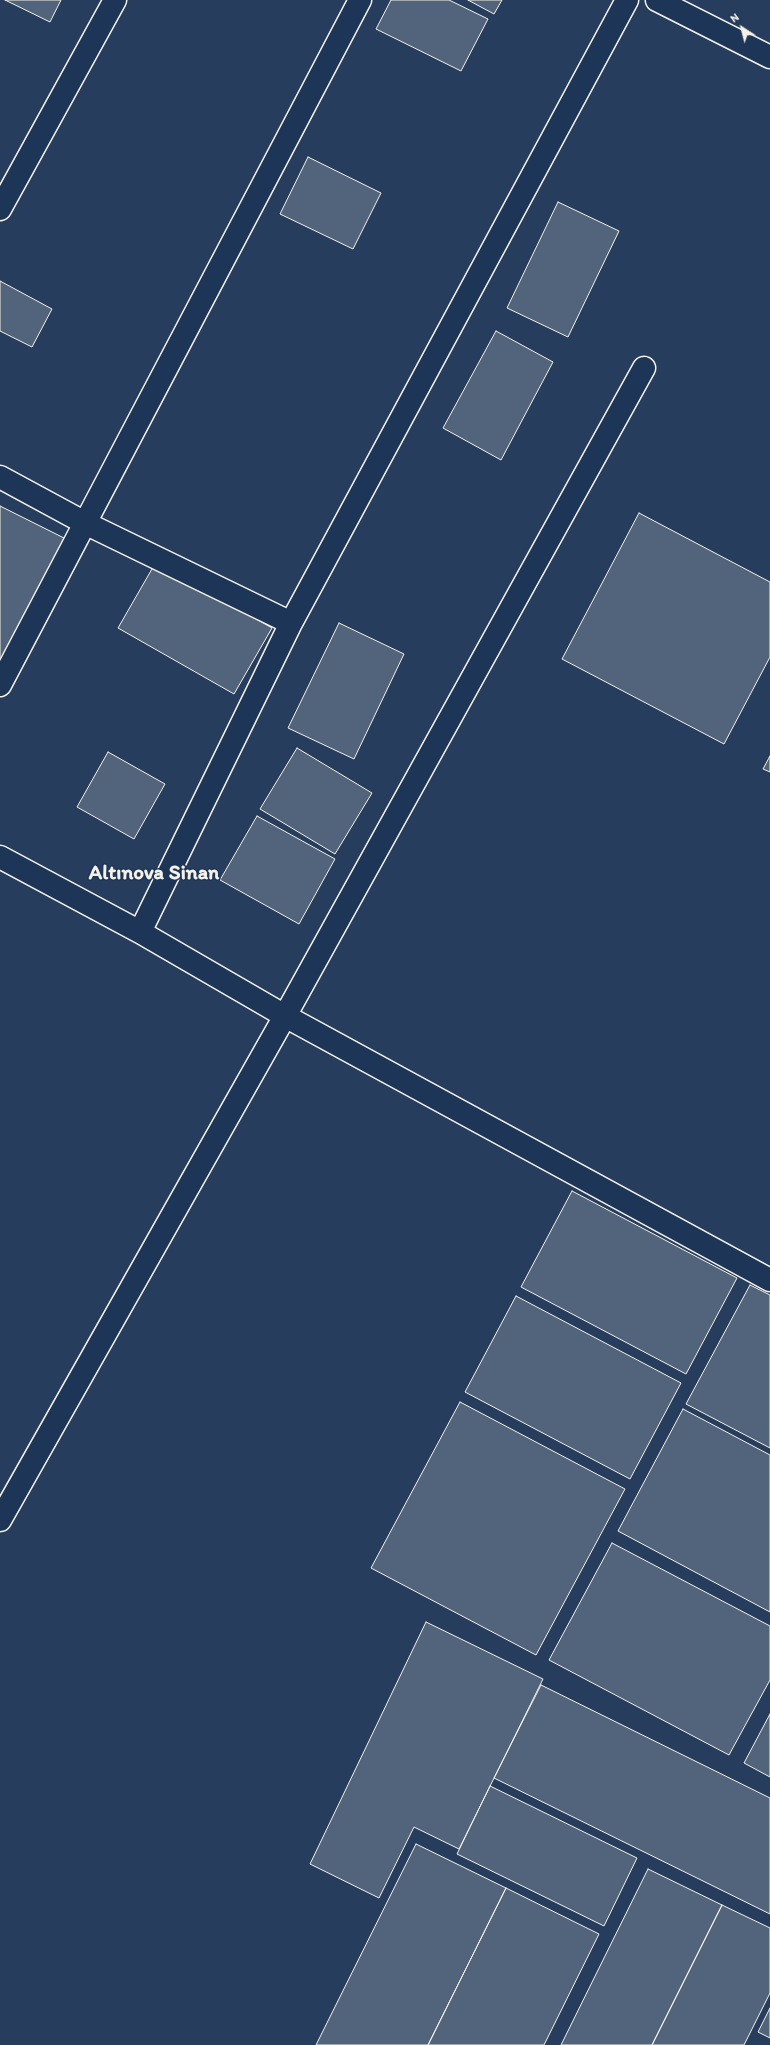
<!DOCTYPE html>
<meta charset="utf-8">
<style>
body{margin:0}
#map{position:relative;width:770px;height:2045px;overflow:hidden;background:#263d5d;font-family:Itim,sans-serif}
canvas{display:block}
.north{position:absolute;left:722px;top:8px;width:40px;height:40px;-webkit-text-stroke:3px #1d3557;paint-order:stroke;rotate:324deg;font-size:11px;font-weight:700;line-height:16px;text-align:center;color:#f4f1e8}
.north::after{content:'';display:block;margin:auto;width:14px;height:18px;background:#f4f1e8;clip-path:polygon(50% 0,100% 100%,50% 72%,0 100%)}
</style>
<div id="map">
<canvas width="770" height="2045"></canvas>
<div class="north">N</div>
</div>
<script>
const ctx = document.querySelector('canvas').getContext('2d');
ctx.lineJoin = 'round';
function paint(path, color) {
  ctx.fillStyle = color;
  ctx.fill(path, 'evenodd');
}
function poly(rows) {
  const path = new Path2D();
  for (const r of rows) {
    path.moveTo(r[0], r[1]);
    for (let i = 2; i < r.length; i += 2) path.lineTo(r[i], r[i + 1]);
  }
  return path;
}
function trace(path, color, width, dash) {
  ctx.strokeStyle = color;
  ctx.lineWidth = width;
  ctx.lineCap = dash ? 'butt' : 'round';
  ctx.setLineDash(dash || []);
  ctx.stroke(path);
}
function label(font, color, halo, rows, align = 'center') {
  ctx.font = font + ' Itim,sans-serif';
  ctx.lineWidth = 3;
  ctx.setLineDash([]);
  ctx.textBaseline = 'middle';
  ctx.strokeStyle = halo;
  ctx.fillStyle = color;
  for (const [text, x, y, turn = 0] of rows) {
    ctx.save();
    ctx.translate(x, y);
    ctx.rotate((+turn || 0) * Math.PI / 180);
    ctx.textAlign = isNaN(turn) ? turn : align;
    if (halo) ctx.strokeText(text, 0, 0);
    ctx.fillText(text, 0, 0);
    ctx.restore();
  }
}
const building = poly([
 [5,0,61,0,50,22,5,0],
 [391,0,449,0,488,19,461,71,376,29,391,0],
 [468,0,502,0,494,14,468,0],
 [308,157,381,193,353,249,280,214,308,157],
 [558,202,619,231,568,337,507,308,558,202],
 [0,281,52,309,32,347,0,331,0,281],
 [496,331,553,362,501,460,443,428,496,331],
 [0,506,80,546,0,672,0,506],
 [639,513,770,582,770,657,724,744,562,659,639,513],
 [156,562,272,628,234,694,118,628,156,562],
 [339,623,404,654,354,759,288,728,339,623],
 [297,748,372,793,335,854,260,809,297,748],
 [108,752,165,784,134,839,77,807,108,752],
 [770,756,770,772,763,769,770,756],
 [257,816,335,859,299,924,220,880,257,816],
 [572,1191,737,1278,686,1374,521,1287,572,1191],
 [750,1285,770,1295,770,1448,686,1404,750,1285],
 [516,1296,681,1383,630,1479,465,1392,516,1296],
 [460,1402,625,1489,536,1655,371,1568,460,1402],
 [683,1409,770,1455,770,1612,618,1531,683,1409],
 [612,1543,770,1626,770,1680,729,1755,549,1660,612,1543],
 [426,1622,543,1679,459,1849,414,1827,379,1898,310,1864,426,1622],
 [541,1685,770,1798,770,1914,494,1778,541,1685],
 [770,1714,770,1777,744,1763,770,1714],
 [490,1786,637,1858,604,1926,457,1854,490,1786],
 [416,1844,506,1888,428,2045,316,2045,416,1844],
 [648,1869,722,1905,652,2045,561,2045,648,1869],
 [506,1888,599,1934,544,2045,428,2045,506,1888],
 [722,1905,770,1928,770,1993,744,2045,652,2045,722,1905],
 [770,2008,770,2038,758,2032,770,2008]
]);
const street = poly([
 [0,209,115,0],
 [0,477,85,523,291,623],
 [0,685,360,0],
 [0,857,140,932,285,1016,770,1280],
 [140,932,291,623,627,0],
 [0,1520,285,1016,644,368]
]);
const secondary = poly([
 [657,0,770,57]
]);
const districtNames = [
 ["Altınova Sinan",154,874]
];
paint(building, '#52647b');
trace(building, '#f4f1e8', 1);
trace(street, '#f4f1e8', 25);
trace(secondary, '#f4f1e8', 25);
trace(street, '#1d3557', 22);
trace(secondary, '#1d3557', 22);
label('bold 21px', '#f4f1e8', '#1d3557', districtNames);
</script>
